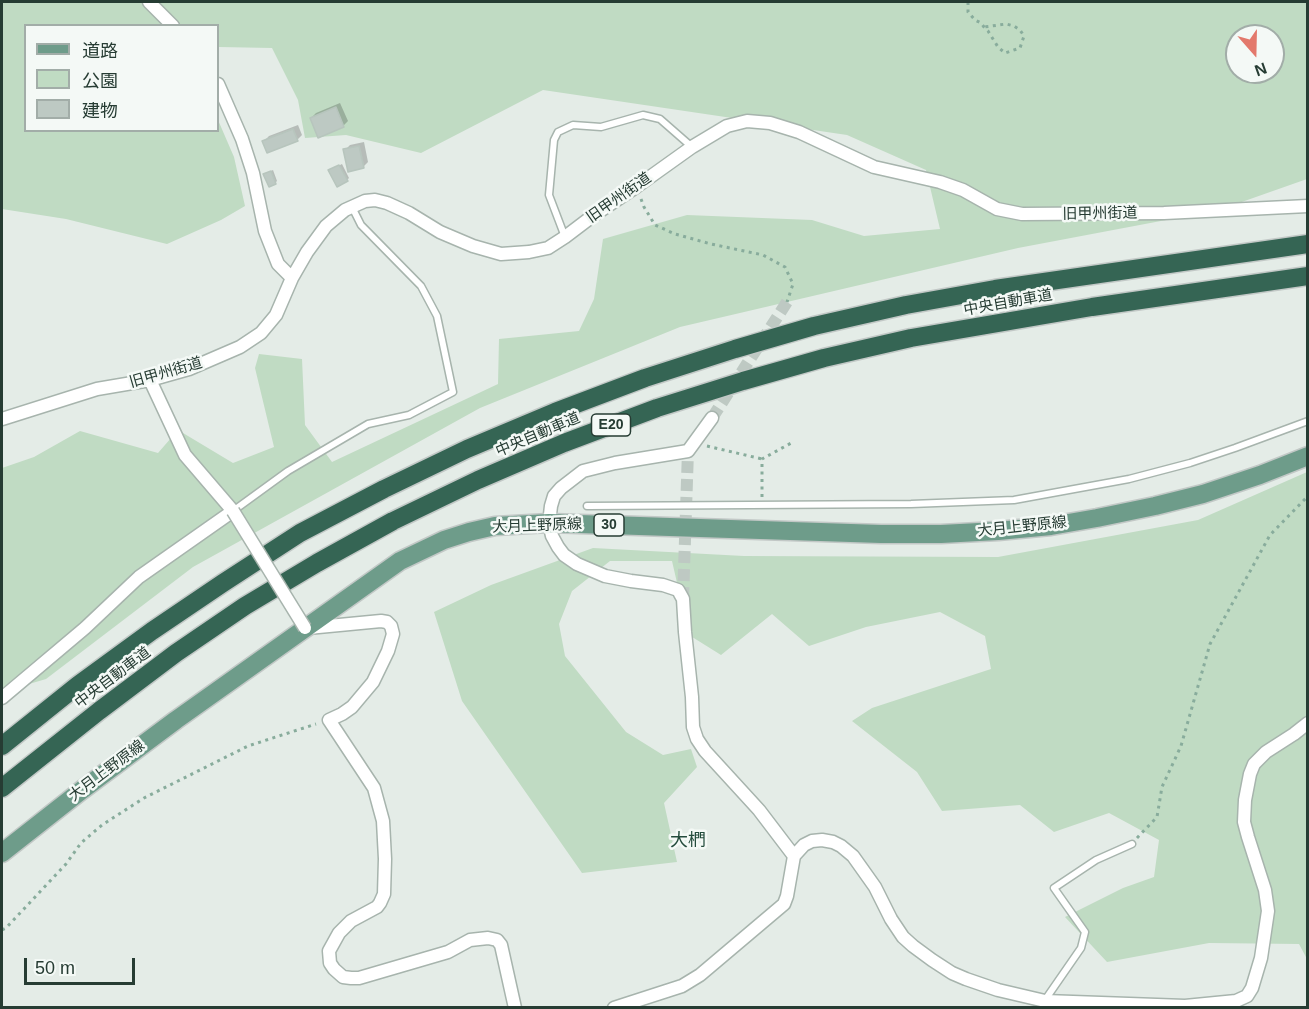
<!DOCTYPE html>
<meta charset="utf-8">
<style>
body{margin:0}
#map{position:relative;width:1309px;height:1009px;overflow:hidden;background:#e4ece7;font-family:Helvetica,"Noto Sans JP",sans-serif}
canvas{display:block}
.frame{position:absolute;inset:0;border:3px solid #263c33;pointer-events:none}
.legend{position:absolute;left:24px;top:24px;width:195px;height:108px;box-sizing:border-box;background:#f4f9f6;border:2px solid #a2ada8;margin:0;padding:8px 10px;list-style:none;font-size:18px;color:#263c33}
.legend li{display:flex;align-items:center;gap:12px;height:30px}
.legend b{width:30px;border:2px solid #a2ada8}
.north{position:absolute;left:1225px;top:24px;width:60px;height:60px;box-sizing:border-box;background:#f4f9f6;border:2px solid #a2ada8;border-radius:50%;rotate:160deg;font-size:16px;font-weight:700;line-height:24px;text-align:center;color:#263c33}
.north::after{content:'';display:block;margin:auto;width:21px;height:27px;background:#e3796c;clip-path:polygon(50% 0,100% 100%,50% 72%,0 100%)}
.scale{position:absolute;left:24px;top:958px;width:111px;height:27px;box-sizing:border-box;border:3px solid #263c33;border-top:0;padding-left:8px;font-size:18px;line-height:21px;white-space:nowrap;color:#263c33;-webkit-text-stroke:4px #f4f9f6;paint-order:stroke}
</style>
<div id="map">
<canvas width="1309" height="1009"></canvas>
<div class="frame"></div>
<ul class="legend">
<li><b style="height:8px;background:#6e9c8a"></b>道路</li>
<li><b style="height:16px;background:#c0dbc3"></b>公園</li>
<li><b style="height:16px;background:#bdc9c3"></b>建物</li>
</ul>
<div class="north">N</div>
<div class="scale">50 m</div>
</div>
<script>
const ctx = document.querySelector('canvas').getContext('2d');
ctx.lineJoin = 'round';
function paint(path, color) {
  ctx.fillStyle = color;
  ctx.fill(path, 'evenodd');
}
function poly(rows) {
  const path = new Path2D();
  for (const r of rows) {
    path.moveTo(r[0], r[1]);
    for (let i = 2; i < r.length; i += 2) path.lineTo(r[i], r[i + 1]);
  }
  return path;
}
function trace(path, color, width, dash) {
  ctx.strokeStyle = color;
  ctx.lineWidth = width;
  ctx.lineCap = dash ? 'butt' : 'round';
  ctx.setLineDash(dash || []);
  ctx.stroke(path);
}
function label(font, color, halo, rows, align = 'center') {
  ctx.font = font + ' Helvetica,"Noto Sans JP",sans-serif';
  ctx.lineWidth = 5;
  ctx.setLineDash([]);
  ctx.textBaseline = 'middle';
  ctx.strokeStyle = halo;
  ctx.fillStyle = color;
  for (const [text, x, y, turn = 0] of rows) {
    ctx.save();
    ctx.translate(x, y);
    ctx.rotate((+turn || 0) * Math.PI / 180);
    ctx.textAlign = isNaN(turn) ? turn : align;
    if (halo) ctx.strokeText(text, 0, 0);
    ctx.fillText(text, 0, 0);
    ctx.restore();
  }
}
const green = poly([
 [2,2,1307,2,1307,179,1219,210,1018,248,680,327,480,408,193,567,46,679,2,692,2,468,34,457,80,431,158,453,178,430,233,463,274,447,255,368,259,354,302,359,305,425,332,462,498,384,499,339,579,331,594,299,603,239,687,215,812,220,864,236,940,229,926,170,847,135,543,90,421,153,346,135,305,138,298,100,272,48,219,47,218,47,218,26,26,26,26,130,218,130,218,120,234,157,245,206,221,220,167,244,66,219,2,209],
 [1237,36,1273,36,1273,72,1237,72],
 [1307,472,1307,959,1299,944,1209,943,1107,962,1065,917,1123,888,1154,877,1159,840,1109,813,1054,832,1020,805,942,811,917,772,852,721,872,708,991,669,985,636,940,612,866,627,809,646,772,614,721,655,689,635,672,561,610,561,572,591,559,624,565,656,626,732,663,755,691,749,697,767,664,803,677,862,582,873,462,701,434,612,491,585,593,548,744,556,998,557,1198,520]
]);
const shadow = poly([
 [340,103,348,121,343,126,311,118,316,113],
 [298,125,302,135,297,140,264,141,269,136],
 [364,142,368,162,363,167,345,150,350,145],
 [342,164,349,178,347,180,332,169],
 [273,170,277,181,275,183,265,174]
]);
const building = poly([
 [336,107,344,127,318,138,310,118,336,107],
 [293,129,298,141,267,153,262,141,293,129],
 [359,146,364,168,348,172,343,149,359,146],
 [339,165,348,181,337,187,328,170,339,165],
 [271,171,276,184,269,187,263,174,271,171]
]);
const streetTunnel = poly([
 [712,418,787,302],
 [683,599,688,451]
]);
const path = poly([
 [968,2,968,12,975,20,981,23,984,27,988,31,998,47,1005,53,1020,48,1024,36,1020,30,1014,26,1006,24,984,27],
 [641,199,644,207,655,225,675,234,711,244,763,255,785,267,793,284,787,302],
 [707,446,762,459],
 [762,497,762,459,793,442],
 [1137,838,1157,817,1162,787,1181,746,1210,644,1270,535,1308,496],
 [2,930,6,928,66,864,81,843,102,825,144,798,248,746,316,724]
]);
const lane = poly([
 [565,237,549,195,554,140,558,132,573,125,601,127,643,115,660,119,692,147],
 [587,506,911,504,1014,500,1129,479,1190,463,1235,448,1308,421],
 [233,511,288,471,368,424,409,415,453,392,437,316,421,286,361,225,352,207],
 [1045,1000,1081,948,1085,932,1054,888,1096,860,1132,844]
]);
const street = poly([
 [149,2,173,26],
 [218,84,242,139,253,173,265,231,278,264,292,278],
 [712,418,688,451,615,463,583,471,561,488,554,496,551,506,549,523,552,536,558,547,564,555,577,564,605,576,631,581,663,585,678,590,683,599,685,632,692,697,693,727,697,739,705,751,759,810,794,856],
 [2,419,97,389,150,380,189,369,240,347,261,333,276,315,292,278,307,252,326,226,345,210,365,201,375,200,387,203,409,213,440,232,473,246,501,254,529,252,548,248,565,237,594,215,636,187,692,147,727,126,747,121,770,123,799,132,874,167,940,182,963,190,997,209,1022,214,1164,213,1308,206],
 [308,628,381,621,387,622,391,626,393,634,388,651,373,682,352,707,342,714,329,720,374,788,383,821,385,859,384,894,380,903,377,907,351,921,339,933,329,951,330,963,334,969,343,977,351,978,359,978,448,952,470,940,488,938,497,940,501,945,515,1008],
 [2,698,85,628,139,577,233,511,185,455,150,380],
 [614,1008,682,986,700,975,784,904,787,896,794,856,804,845,812,841,822,840,833,842,841,846,853,856,875,887,891,919,903,937,913,946,932,960,952,973,966,979,998,990,1045,1001,1185,1006,1236,1001,1247,996,1252,988,1261,958,1268,911,1265,890,1248,837,1244,822,1245,800,1250,774,1254,764,1266,752,1294,734,1308,723]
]);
const primary = poly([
 [2,853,82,790,176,720,400,561,444,540,469,532,495,526,549,523,881,534,941,534,998,531,1051,526,1097,518,1155,506,1203,494,1260,475,1308,456]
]);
const highway = poly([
 [2,746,78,685,152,631,223,583,300,533,384,489,467,449,555,412,645,378,735,349,814,326,906,305,995,289,1308,244],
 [2,788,99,711,176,653,245,606,317,563,393,521,478,480,564,443,657,408,743,381,824,358,911,338,1092,307,1308,276]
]);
const streetBridge = poly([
 [233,511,305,628]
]);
const shields = [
 [611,425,39],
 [609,525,30]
];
const shieldNames = [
 ["E20",611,425],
 ["30",609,525]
];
const streetNames = [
 ["旧甲州街道",619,198,-35],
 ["旧甲州街道",1100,214,-1],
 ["中央自動車道",1008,303,-10],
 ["旧甲州街道",166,373,-16],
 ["中央自動車道",538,435,-23],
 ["大月上野原線",537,526,-2],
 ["大月上野原線",1022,527,-6],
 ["中央自動車道",113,678,-37],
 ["大月上野原線",107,771,-37]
];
const quarterNames = [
 ["大椚",688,841]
];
paint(green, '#c0dbc3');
paint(shadow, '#0003');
paint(building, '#bdc9c3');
trace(building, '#b7c5bd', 1.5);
trace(streetTunnel, '#bec9c3', 12, [12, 6]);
trace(lane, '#a7b4ad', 9);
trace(street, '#a7b4ad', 15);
trace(primary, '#c2c8c6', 21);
trace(highway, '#c2c8c6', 21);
trace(path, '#88ac9c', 3, [3, 4.5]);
trace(lane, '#fff', 6);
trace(street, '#fff', 12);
trace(primary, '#6e9c8a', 18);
trace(highway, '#356554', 18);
trace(streetBridge, '#a7b4ad', 15, []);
trace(streetBridge, '#fff', 12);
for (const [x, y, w] of shields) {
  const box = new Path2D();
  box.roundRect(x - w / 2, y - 11, w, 22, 4.5);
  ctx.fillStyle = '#f4f9f6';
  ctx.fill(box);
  trace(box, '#263c33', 1.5);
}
label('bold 14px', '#263c33', null, shieldNames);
label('15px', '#263c33', '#f4f9f6', streetNames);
label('18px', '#244c3d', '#f4f9f6', quarterNames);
</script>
